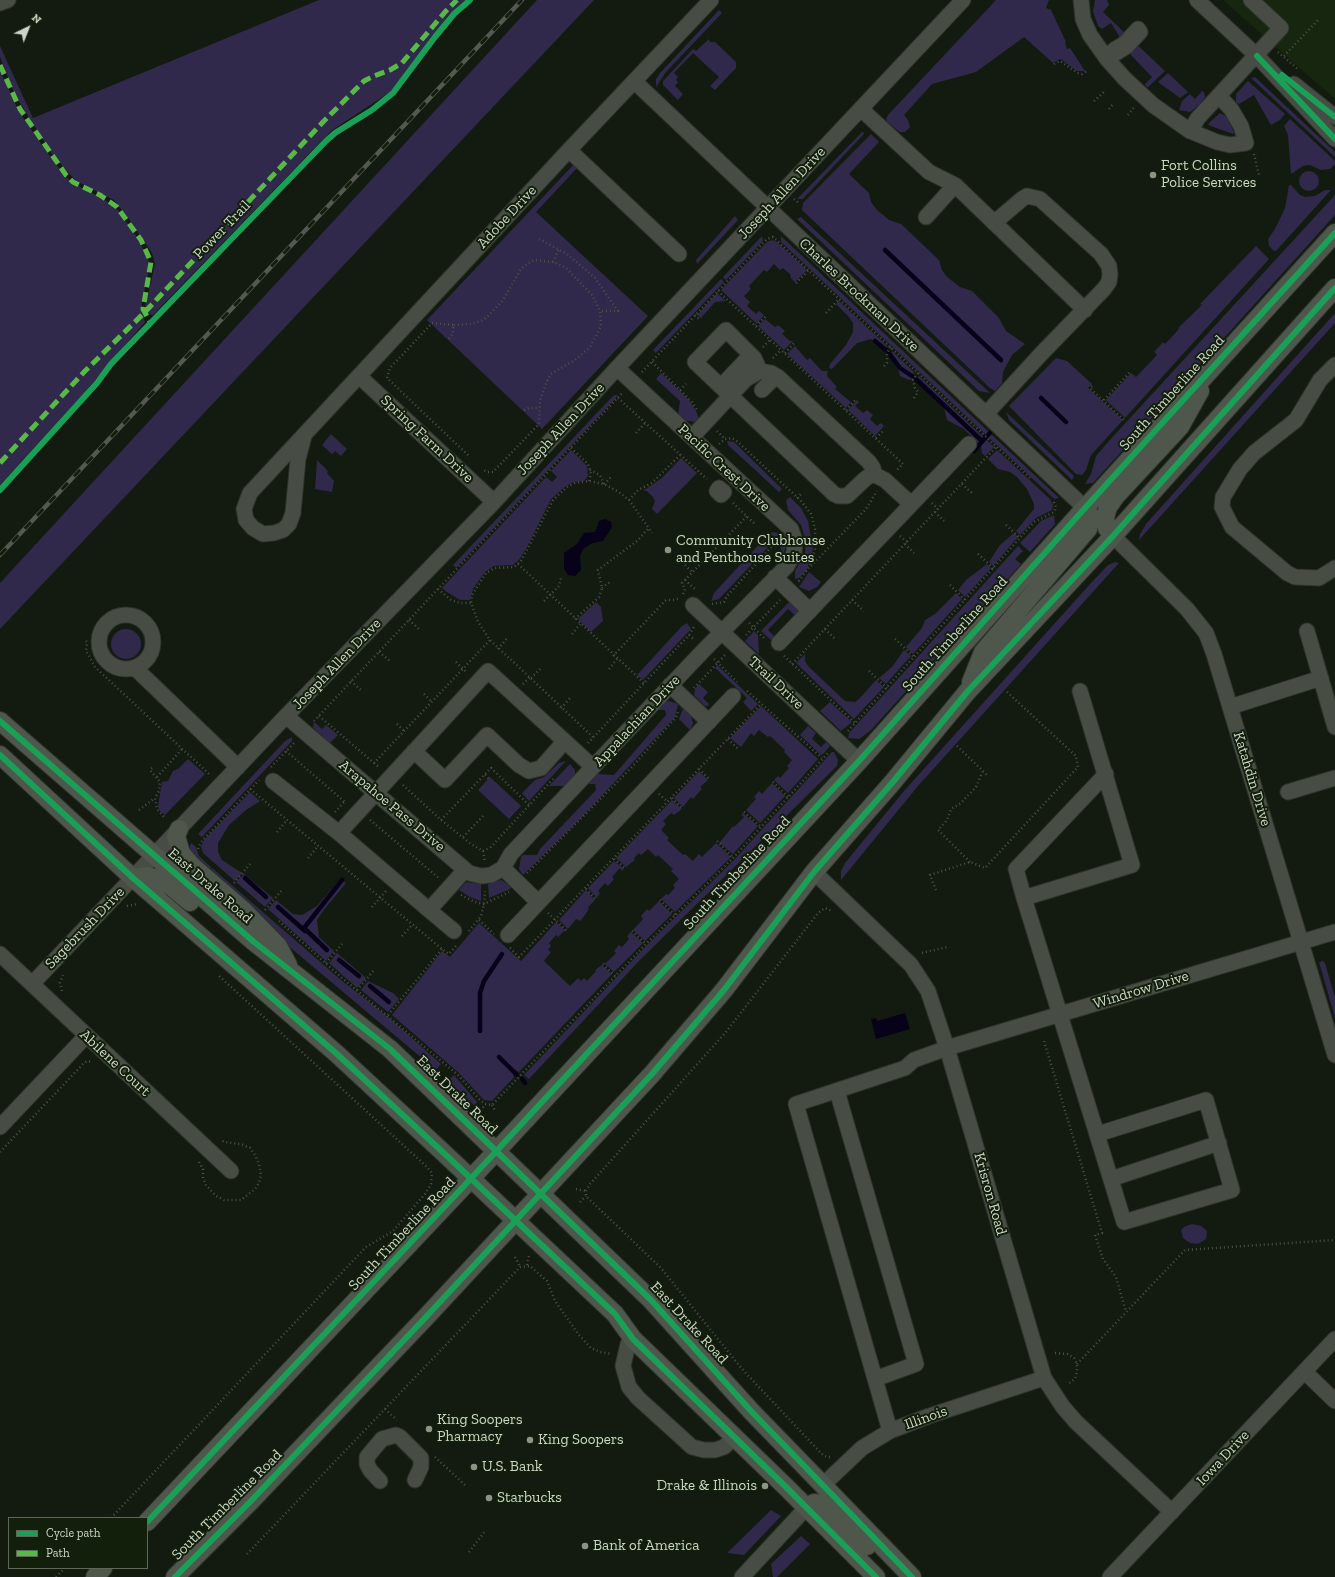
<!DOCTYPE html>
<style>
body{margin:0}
#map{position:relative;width:1335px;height:1577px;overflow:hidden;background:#131a0f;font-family:"Zilla Slab",serif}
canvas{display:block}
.legend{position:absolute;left:8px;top:1517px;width:140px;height:52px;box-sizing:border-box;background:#121f0b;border:1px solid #5d6857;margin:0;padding:5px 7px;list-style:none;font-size:12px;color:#cdd6c9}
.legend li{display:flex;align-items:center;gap:8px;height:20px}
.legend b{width:20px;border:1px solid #5d6857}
.north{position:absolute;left:8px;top:8px;width:40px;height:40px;-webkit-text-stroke:3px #121f0b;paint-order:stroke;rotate:43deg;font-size:11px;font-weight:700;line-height:16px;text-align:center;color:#cdd6c9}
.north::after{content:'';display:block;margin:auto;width:14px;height:18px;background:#cdd6c9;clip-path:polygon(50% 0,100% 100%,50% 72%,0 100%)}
</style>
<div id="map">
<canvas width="1335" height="1577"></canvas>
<ul class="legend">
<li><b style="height:5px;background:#1a9f57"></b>Cycle path</li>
<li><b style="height:5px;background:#58b947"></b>Path</li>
</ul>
<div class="north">N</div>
</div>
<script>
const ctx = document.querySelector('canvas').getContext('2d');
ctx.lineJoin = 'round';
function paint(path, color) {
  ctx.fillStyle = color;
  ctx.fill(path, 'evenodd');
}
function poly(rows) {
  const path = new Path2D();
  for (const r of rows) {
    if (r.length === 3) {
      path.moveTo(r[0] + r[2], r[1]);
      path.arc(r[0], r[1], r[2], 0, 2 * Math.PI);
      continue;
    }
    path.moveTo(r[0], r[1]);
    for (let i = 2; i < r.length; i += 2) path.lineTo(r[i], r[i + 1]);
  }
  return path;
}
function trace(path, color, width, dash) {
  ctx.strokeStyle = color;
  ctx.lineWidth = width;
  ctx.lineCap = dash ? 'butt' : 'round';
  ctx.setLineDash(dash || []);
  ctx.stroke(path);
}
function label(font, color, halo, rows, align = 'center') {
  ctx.font = font + ' "Zilla Slab",serif';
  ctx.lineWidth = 4;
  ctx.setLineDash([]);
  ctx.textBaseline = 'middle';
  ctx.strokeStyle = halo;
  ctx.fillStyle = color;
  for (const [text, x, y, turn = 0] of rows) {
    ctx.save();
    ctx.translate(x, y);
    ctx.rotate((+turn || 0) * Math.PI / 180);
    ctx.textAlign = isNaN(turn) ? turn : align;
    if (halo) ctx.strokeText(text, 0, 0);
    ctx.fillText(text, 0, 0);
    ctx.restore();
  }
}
const built = poly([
 [1223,0,1335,0,1335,99,1321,87]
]);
const green = poly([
 [319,0,465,0,447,17,412,65,390,92,331,131,153,315,147,314,145,308,155,264,152,253,129,219,114,200,76,181,52,154,15,95,0,57,0,46,33,118],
 [537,0,594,0,0,629,0,583],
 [996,0,1049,0,1046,8,1051,10,1066,42,1065,43,1067,49,1070,48,1085,71,1077,71,1062,60,1060,59,1053,63,1024,37,976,72,932,84,904,115,908,120,910,127,905,132,900,132,887,122,886,119,888,115],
 [1095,0,1107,0,1109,5,1103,12,1130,38,1124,44,1111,23,1102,29,1098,26,1093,11],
 [719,10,722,13,666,72,656,87,656,79,661,72],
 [709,39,710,42,715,42,736,62,736,68,715,90,710,86,719,77,693,53,674,73,678,77,676,80,678,82,675,86,683,94,678,100,663,85,663,81,693,49,696,51],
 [1132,40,1165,71,1147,88,1145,84,1152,77,1128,52],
 [0,70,19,112,49,155,66,177,74,184,104,199,118,210,139,240,149,262,149,269,141,308,145,322,83,394,0,485],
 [1168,73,1188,92,1180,98,1158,82],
 [1255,77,1335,152,1335,157,1251,78],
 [1248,81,1285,114,1280,120,1271,125,1254,95,1239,104,1236,102,1236,94],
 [1202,91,1204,92,1205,97,1200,104,1190,112,1179,110,1182,101,1190,94,1195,99],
 [1220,113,1226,116,1234,132,1233,134,1208,125,1209,123],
 [1290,119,1335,161,1335,164,1330,169,1321,170,1310,165,1303,166,1291,174,1288,135,1284,126],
 [863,131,864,134,860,138,803,199,797,199],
 [871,134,879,142,849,174,869,193,871,202,877,210,889,220,901,224,939,260,942,270,947,277,960,287,972,291,999,318,1006,331,1025,344,1012,355,1003,372,1002,383,995,391,990,388,802,210,803,203],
 [575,163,579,166,536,212,648,316,542,429,427,320],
 [1309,181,10],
 [1289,185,1291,185,1300,195,1305,197,1315,196,1325,190,1331,190,1276,251,1274,251,1269,246,1268,239,1275,229,1285,208],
 [1335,195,1335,215,1093,483,1085,484,1091,474,1096,456,1108,442],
 [735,216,738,220,697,264,696,260],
 [801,217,802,218,990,393,979,391,797,219],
 [762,236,763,241,726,280,723,277],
 [781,236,990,433,1059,498,1055,499,1052,497,781,242],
 [772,240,777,242,807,270,795,282,790,277,791,275,783,268,780,270,774,264,767,272,764,270,749,286,751,289,744,296,750,302,747,306,756,314,759,311,764,315,757,324,721,290,767,242],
 [1256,246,1269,259,1125,418,1106,400,1131,373,1136,377,1157,355,1154,352,1163,342,1165,344,1179,329,1178,328,1202,305,1200,304],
 [721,279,724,282,656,353,653,350],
 [717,293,726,301,715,302,701,318,697,315],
 [839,301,887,346,886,350,871,339,857,343,832,369,829,368,830,364,846,345,853,332,853,323,849,317,836,304],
 [1335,313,1335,323,1139,540,1140,534,1146,524],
 [765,319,775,327,778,325,785,331,782,334,790,341,793,341,784,350,758,326],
 [795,346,807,360,810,358,822,371,828,371,827,376,837,387,835,389,851,402,846,408,787,354],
 [890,352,893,352,914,372,912,379,909,380,900,376,895,359],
 [1056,358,1067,361,1092,384,1088,388,1123,420,1091,455,1086,470,1082,475,1076,474,1009,406],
 [661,373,689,400,696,411,699,419,694,422,683,420,678,416,680,401,656,379],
 [919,376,994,447,985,456,982,453,981,446,964,429,947,420,943,404,916,379],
 [617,394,616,398,456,568,453,565,612,397],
 [857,400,859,402,855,406,863,413,867,410,873,415,870,419,877,426,881,423,884,426,875,436,848,410],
 [1006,412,1074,476,1072,480,1009,420],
 [331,434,347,449,341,456,335,451,332,454,322,445],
 [728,441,734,442,782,489,779,492,728,445,727,442],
 [571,450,587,466,588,476,584,481,574,482,566,486,551,499,527,547,519,560,513,565,494,566,485,572,473,589,470,600,460,600,447,592,442,588,546,477,552,482,557,477,551,471],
 [997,450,1050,499,1053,505,1052,510,1036,518,1020,535,1016,531,1034,509,1034,504,1027,489,1017,477,1010,472,998,469,988,459],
 [681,458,697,473,657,514,652,509,655,501,653,497,647,491,643,491,662,478],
 [317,460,328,471,327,473,334,481,332,492,315,489],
 [790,497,801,508,808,521,813,549,807,570,799,578,795,579,795,571,805,552,806,541,801,525,788,510,786,500],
 [1054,515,1055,524,1030,552,1020,543,1041,521],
 [773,532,779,533,785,536,787,544,783,555,779,543,770,533],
 [1014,533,1018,537,993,566,989,562,1000,545],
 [764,539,772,543,719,599,711,601,714,593],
 [1018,546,1023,551,1015,559,1021,564,871,730,859,739,848,738,849,733],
 [1115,562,1119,563,918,786,841,880,841,871,845,863,904,791,1091,583,1108,565],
 [987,564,991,568,965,597,958,590,966,580],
 [809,572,821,582,817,587,809,591,799,587],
 [956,593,962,599,913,654,906,647,922,628,925,620,935,614],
 [790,601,802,612,797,617,788,609,784,613,768,630,776,638,773,642,761,631],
 [596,602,601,607,603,621,591,632,578,619],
 [687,623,691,629,643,680,637,675,682,626],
 [126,644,15],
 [754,631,758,635,759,654,745,641],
 [904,650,911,656,886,684,879,678,892,667],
 [805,654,805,661,808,666,845,701,855,702,859,699,876,680,884,687,854,719,796,663],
 [717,665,758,704,751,711,743,702,747,698,715,668],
 [699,684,708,692,703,698,709,704,708,706,705,706,694,695,695,689],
 [669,701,678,704,675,717,582,817,523,875,519,869,521,857,523,855,537,855,540,849,596,790,595,784,586,784,596,774,614,775,666,715,665,710,656,710,663,702],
 [830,702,852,722,841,731,820,711],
 [684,706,691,716,693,723,690,730,679,719],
 [761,706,818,759,788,793,774,780,778,776,780,778,789,768,787,766,792,760,784,752,785,750,770,736,768,737,759,730,754,736,751,733,741,747,730,738],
 [314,722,322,729,326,725,338,735,329,744,313,727],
 [808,726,816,733,812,739,821,747,826,742,830,746,823,754,821,755,800,735],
 [292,737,292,741,202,837,198,834,285,741],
 [832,752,834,752,838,760,837,766,639,961,529,1079,524,1075,647,945,735,859],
 [188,759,205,774,165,815,160,811,158,806,162,782,168,781,173,771,178,769],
 [566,761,529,801,522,793,535,780,544,777,559,763],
 [570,764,575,770,575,776,566,786,549,786],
 [699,771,708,780,700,787,702,789,693,799,691,797,683,807,674,798],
 [490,777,521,806,509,819,478,790],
 [772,783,785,796,760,823,746,810,756,799,754,797,759,791,762,794],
 [250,792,260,801,246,810,229,825,218,843,218,852,222,860,242,873,235,881,203,853,201,846,204,840],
 [672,800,682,809,674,815,671,813,663,821,666,824,661,830,669,838,667,840,683,855,685,854,693,861,699,854,702,857,716,843,731,857,675,912,661,899,666,894,668,895,675,888,673,885,679,879,671,871,673,869,658,855,656,857,648,849,641,855,639,853,634,858,635,860,626,867,616,858],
 [743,813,758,826,733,854,717,841,720,842,733,826,734,827,744,817,741,815],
 [191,843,196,847,199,856,211,867,341,980,387,1016,441,1064,436,1070,286,944,214,879,211,867,207,872,189,849],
 [614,861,624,869,622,871,620,868,612,877,614,879,608,886,605,883,598,891,600,893,597,898,588,888],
 [244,874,273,898,265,907,236,882],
 [340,879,346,883,323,911,317,920,319,937,334,951,326,961,268,909,276,900,293,914,302,915,317,906],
 [501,880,512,886,510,889,489,898,488,884],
 [466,882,481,884,481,901,470,897,459,890],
 [586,890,595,900,588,907,589,909,582,919,580,921,576,919,568,929,559,920],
 [659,901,672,914,645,941,633,930,643,919,641,916,647,909,649,911],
 [556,922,566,931,564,931,558,937,556,935,549,943,551,946,548,950,551,952,544,961,570,986,578,978,581,981,584,978,587,981,596,971,595,970,602,965,612,974,519,1072,514,1069,499,1056,498,1059,512,1071,514,1077,492,1101,484,1100,459,1073,392,1015,442,951,450,957,479,923,521,961],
 [631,932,643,943,614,972,604,963,607,962,616,953,614,951,619,945,622,947,629,939,627,936],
 [337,953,366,978,357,988,329,963],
 [1323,961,1325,963,1335,998,1335,1018,1319,962],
 [368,981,393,993,399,999,388,1012,361,990],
 [454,1075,477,1102,475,1106,448,1081],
 [1192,1224,1201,1226,1207,1231,1206,1239,1198,1244,1190,1243,1183,1238,1181,1230,1184,1227],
 [771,1510,781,1516,744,1555,727,1553],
 [801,1536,810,1544,777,1577,773,1577,771,1564]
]);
const water = poly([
 [605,519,611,522,612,527,603,541,592,543,583,549,580,556,581,570,575,576,568,575,564,569,564,553,577,544,584,533,595,532,599,521],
 [905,1013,910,1029,876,1039,871,1019,876,1018,877,1021]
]);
const stream = poly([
 [885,250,1001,360],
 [875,341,886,350],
 [889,353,900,368,912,376],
 [916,379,982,441],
 [1041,398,1066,422],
 [988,435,990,433],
 [974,451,985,438],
 [245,878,266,897],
 [278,907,305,931],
 [327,950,304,928,342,880],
 [339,960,359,976],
 [370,986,389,1002],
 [480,1031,480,993,484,981,502,954],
 [499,1057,517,1075],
 [522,1079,525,1083]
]);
const path = poly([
 [1278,52,1299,70],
 [1284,56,1319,19],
 [1054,64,1060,61,1078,73,1082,74,1087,71],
 [1094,101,1104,92],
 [1109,109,1114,103],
 [1128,115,1135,106],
 [1254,154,1259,175],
 [794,199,800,204],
 [539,239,567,254,595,278,618,311,600,311],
 [553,262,559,249],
 [796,283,809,270],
 [718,291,903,464,896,471],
 [826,313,839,299],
 [695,315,700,320],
 [453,325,432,323,390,368,387,378,469,456],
 [756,326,767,315],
 [449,339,453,333,453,325,472,324,483,320,488,316,503,300,521,269,527,264,534,260,553,262,566,268,592,295,600,311,601,326,590,347,575,360,551,374,547,381,540,400,539,424,493,472,487,472,482,469],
 [763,347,770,340],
 [785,353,795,342],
 [773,358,781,350],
 [652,362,692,402,697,410],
 [884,366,887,363,887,353,891,347],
 [642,372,767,239,773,237,1031,479],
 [1092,386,1090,388,1125,421],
 [680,390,686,384],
 [618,398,707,479],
 [914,398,918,392,915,388,913,380,918,373],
 [1104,400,1130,372],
 [524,410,529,408,539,408],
 [846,410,856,399],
 [717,431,725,439],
 [636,433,645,423],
 [876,438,883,431],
 [719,444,725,439,732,438,738,442,801,501,811,514,815,529,815,549,810,566,798,582],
 [571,448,588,464,591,474,589,481],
 [590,470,600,475,604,484],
 [604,484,612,476],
 [962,484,972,493],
 [797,498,801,494],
 [629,500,638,490,652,483,680,455],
 [733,503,756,525],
 [932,503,938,509],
 [935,512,944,521],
 [1006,525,1020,538],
 [900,536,907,542],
 [905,544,914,553],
 [978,554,994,569],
 [518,564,644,683],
 [685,565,692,572],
 [811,566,866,509,877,491],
 [685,580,695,589],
 [950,585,965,600],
 [602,588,610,582],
 [438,589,451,600,460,603,471,603],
 [683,594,685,589,682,583,747,516],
 [852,600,864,611],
 [544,601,559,586,561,578],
 [712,604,724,602,727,596,775,543,768,535],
 [575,619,599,597,602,588,598,570,637,541,648,529],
 [409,620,420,630],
 [749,623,765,639],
 [825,629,836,640],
 [572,634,580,624],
 [689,635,695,640],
 [746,635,780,600],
 [895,639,914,657],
 [86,641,87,642,86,651,95,667,209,774],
 [498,649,508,637],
 [379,652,390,661],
 [613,656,666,600,674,600,680,598],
 [784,656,855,723],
 [714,659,737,682],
 [456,662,467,673],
 [792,664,996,447],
 [609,669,617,659],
 [869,671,887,688],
 [531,678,541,668],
 [351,681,362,691],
 [523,684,530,677],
 [694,688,726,654],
 [747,691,822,758],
 [424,694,431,701],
 [561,708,571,697],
 [319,716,374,763,490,640],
 [314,721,623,392],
 [397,724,404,731],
 [848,731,1034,522,1054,512,1056,507,1053,500],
 [593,737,490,640,478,622,471,603,472,595,486,573,495,568,514,567,521,561,553,500,567,487,575,483,589,481,604,484,619,492,629,500,652,533],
 [728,739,738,749],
 [588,743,689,635,695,625],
 [957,746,987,775],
 [286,751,346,803],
 [374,763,380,768],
 [271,767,295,742],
 [152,768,150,770,160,782,159,791,155,798,157,809,165,818],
 [699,769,709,779],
 [485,775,489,779],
 [157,777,182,749],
 [773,782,788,797],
 [403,785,441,820,471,844,483,851,491,847,553,779],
 [250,789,442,949,449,954,457,945],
 [659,794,668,802],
 [672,798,682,808],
 [139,810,155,798],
 [335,812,344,802],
 [744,812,761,827],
 [370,820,440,879],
 [441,820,491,768,529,805],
 [277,832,287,820],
 [463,837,483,816],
 [717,841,733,858],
 [198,849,201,842,259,780],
 [483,851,485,862],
 [308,858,318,846],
 [614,859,625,868],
 [970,862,938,830,947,820,951,809,961,803,976,787,983,771],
 [527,873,632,767,676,717,678,712],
 [234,883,250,864],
 [586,889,596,899],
 [936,890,930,875,970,862,985,868,1078,767,1076,756,1007,692],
 [461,895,475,902,484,904,509,892],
 [660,900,675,915],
 [127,906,138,904],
 [372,907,386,891],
 [265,910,282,890],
 [548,913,567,931],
 [479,920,494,934],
 [279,921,342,978,458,1075,479,1099,485,1104,492,1105,646,944,733,858,829,752],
 [469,931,481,916,484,904,485,891],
 [632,931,646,944],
 [402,936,412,925],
 [510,948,519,957,761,704],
 [922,953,947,947],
 [326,963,342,944],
 [603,964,615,976],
 [357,990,375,969],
 [62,991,60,983,63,975],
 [388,1015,442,949],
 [1044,1041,1102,1233,1095,1235,1103,1259,1116,1277,1126,1312],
 [492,1105,496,1112],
 [481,1111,485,1104],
 [0,1152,83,1064,87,1061,92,1062],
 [199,1162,203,1169,203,1178,206,1185,216,1196,224,1200,241,1200,255,1189,259,1183,261,1175,259,1164,255,1155,250,1148,241,1144,224,1142,221,1139],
 [576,1189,586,1191],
 [580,1202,586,1196],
 [515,1257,520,1267],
 [527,1265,529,1256],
 [1055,1353,1067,1354,1074,1358,1077,1364,1077,1372,1075,1379,1068,1384],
 [1077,1364,1185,1250,1335,1240],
 [385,1409,397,1420],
 [435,1457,465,1485],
 [830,1457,824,1456,819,1451,742,1369,661,1268,590,1200,586,1196,586,1191,590,1184,726,1032,818,913,825,908,832,911],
 [111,1518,366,1247,393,1231,425,1194,431,1184,432,1173,427,1167,218,975],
 [469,1552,486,1530],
 [247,1554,520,1267,530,1266,547,1281,555,1301,579,1335,591,1348,600,1352,612,1354],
 [56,1577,65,1568]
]);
const minor = poly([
 [1081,0,1083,19,1090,35,1107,59,1125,79,1153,105,1190,131,1198,118,1281,28,1251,0],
 [1197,0,1257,56,1335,139],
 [0,3,8,0],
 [1138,29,1140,32,1127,46,1116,53,1114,50,1124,44,1138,29],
 [634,81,1085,508],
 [1294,84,1335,117],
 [861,109,929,172,955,185,1085,310],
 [1190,131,1217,142,1230,145,1246,143,1241,126,1231,109,1219,96],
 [569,150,679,254],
 [926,217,955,185],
 [747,359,750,365,747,365,731,383,728,382,727,380,747,359],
 [1335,365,1320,380,1296,420,1254,453,1240,469,1223,497,1222,507,1232,527,1287,573,1295,577,1319,578,1335,568],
 [359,376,494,502],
 [762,390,776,376],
 [986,414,1041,354,1104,289,1109,282,1110,274,1109,266,1101,254,1040,199,1027,196,1022,199,994,223],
 [304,436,298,459,293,513,289,524,283,530,274,533,263,534,253,528,246,520,244,509,250,493,569,150,711,0],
 [692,437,746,379,760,371],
 [875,475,869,476,865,479,847,496,838,496,834,494,695,362,726,330,754,358,760,371,771,373,778,377,869,462,873,468,875,475,885,480,911,504],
 [719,488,724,492,721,495,717,491,719,488],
 [1113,536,1187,609,1206,633,1214,654,1335,1055],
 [775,577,810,611],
 [693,605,859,761],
 [126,642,27],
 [1307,631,1335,727],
 [779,643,969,444],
 [135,668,238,767],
 [670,685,709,722],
 [1080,691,1132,865,1024,898,1124,1222,1232,1190,1206,1100,1098,1134],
 [1230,707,1321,678],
 [286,716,469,873,481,876,491,875,503,868,511,854,593,767,704,650,787,566,794,553,795,541,791,529,617,368],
 [414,751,445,780,487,735,519,765,529,771,541,768,564,742],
 [273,781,339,833,429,910,465,870],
 [1288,792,1335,778],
 [339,833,488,671,593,767],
 [503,868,538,902],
 [814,872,911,965,928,991,947,1048,1044,1378,1063,1407,1076,1422,1172,1512],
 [1024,898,1016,869,1106,774],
 [429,910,454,931],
 [508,935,733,696],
 [0,954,231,1171],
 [32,984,286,716,494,502,617,368,963,0],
 [837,1091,916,1364,875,1379],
 [0,1127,86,1036],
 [1111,1179,1219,1143],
 [633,1339,628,1344,623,1366,629,1387,638,1398,692,1447,704,1450,715,1450,724,1447,735,1437],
 [1305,1372,1335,1401],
 [890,1431,796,1104,905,1068,914,1060,947,1048,1335,932],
 [380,1481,370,1470,367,1464,367,1457,382,1439,396,1435,400,1437,421,1458,421,1467,415,1480],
 [824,1484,862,1448,890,1431,929,1416,1044,1378],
 [742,1577,807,1507],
 [1110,1577,1335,1339]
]);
const major = poly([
 [1113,536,1107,528,1105,518,1108,507,1115,497,1180,427,1200,391],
 [971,682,983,652,1088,529,1091,517,1085,508],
 [0,721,254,942,390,1049,651,1300,751,1411,912,1577],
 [0,755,133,878,337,1054,447,1156,615,1314,633,1339,786,1487,876,1577],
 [179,829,176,836,181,853,191,865,243,910,278,946,288,965],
 [133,878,148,876,158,879,172,887,190,902],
 [807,1507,814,1503,823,1504,867,1546],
 [147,1522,463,1187,859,761,1085,508,1335,233],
 [95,1577,103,1568],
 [175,1577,249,1503,426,1317,652,1074,724,990,814,872,892,783,967,692,1113,536,1335,288]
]);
const rail = poly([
 [0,555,522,0]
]);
const quiet = poly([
 [0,65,20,109,66,175,73,182,100,195,117,207,141,240,151,262,143,309,150,322],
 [0,463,85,371,144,313,323,122,364,81,374,76,390,70,402,63,445,12,457,0]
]);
const cycleway = poly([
 [1257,56,1335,139],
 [1282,75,1335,117],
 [0,490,97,383,111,364,326,141,335,133,372,110,393,93,435,37,454,14,470,0],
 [0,721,254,942,390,1049,651,1300,751,1411,912,1577],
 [0,755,133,878,337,1054,447,1156,615,1314,633,1339,786,1487,876,1577],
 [147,1522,463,1187,859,761,1085,508,1335,233],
 [175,1577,249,1503,426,1317,652,1074,724,990,814,872,892,783,967,692,1113,536,1335,288]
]);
const markers = [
 [1153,175,4,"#8c9488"],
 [668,550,4,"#8c9488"],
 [429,1429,4,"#8c9488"],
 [530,1440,4,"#8c9488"],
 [474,1467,4,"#8c9488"],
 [765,1486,4,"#8c9488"],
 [489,1498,4,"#8c9488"],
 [585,1546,4,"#8c9488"]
];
const poiNames = [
 ["Fort Collins",1161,166],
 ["Police Services",1161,183],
 ["Community Clubhouse",676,541],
 ["and Penthouse Suites",676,558],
 ["King Soopers",437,1420],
 ["Pharmacy",437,1437],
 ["King Soopers",538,1440],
 ["U.S. Bank",482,1467],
 ["Drake & Illinois",757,1486,"right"],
 ["Starbucks",497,1498],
 ["Bank of America",593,1546]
];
const streetNames = [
 ["Joseph Allen Drive",782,193,-47],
 ["Adobe Drive",507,217,-47],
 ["Power Trail",222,230,-46],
 ["Charles Brockman Drive",859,295,43],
 ["South Timberline Road",1172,393,-48],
 ["Joseph Allen Drive",561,429,-47],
 ["Spring Farm Drive",427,439,43],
 ["Pacific Crest Drive",724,468,43],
 ["South Timberline Road",955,634,-48],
 ["Joseph Allen Drive",337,664,-46],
 ["Trail Drive",776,683,43],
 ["Appalachian Drive",637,721,-47],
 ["Katahdin Drive",1252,779,73],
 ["Arapahoe Pass Drive",392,806,40],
 ["South Timberline Road",737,873,-47],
 ["East Drake Road",210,886,41],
 ["Sagebrush Drive",85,928,-46],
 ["Windrow Drive",1141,990,-17],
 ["Abilene Court",115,1063,43],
 ["East Drake Road",457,1095,44],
 ["Krisron Road",990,1194,74],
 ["South Timberline Road",402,1234,-47],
 ["East Drake Road",689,1323,47],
 ["Illinois",926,1418,-20],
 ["Iowa Drive",1223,1458,-47],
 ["South Timberline Road",227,1505,-45]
];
paint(built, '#17270f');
paint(green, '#30294c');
paint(water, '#070219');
trace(stream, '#070219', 4.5);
trace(minor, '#2e332a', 17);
trace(major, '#2e332a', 20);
trace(path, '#4b5048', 2.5, [1, 3]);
trace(minor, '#474c45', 15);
trace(major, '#4f564b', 18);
trace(rail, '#545850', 4.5);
trace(rail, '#121f0b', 3, [9]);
trace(quiet, '#58b947', 5, [10, 5]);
trace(cycleway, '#1a9f57', 6);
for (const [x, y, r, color] of markers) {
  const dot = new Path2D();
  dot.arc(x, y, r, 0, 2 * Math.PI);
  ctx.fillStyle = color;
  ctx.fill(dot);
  trace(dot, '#121f0b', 1.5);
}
label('15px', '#cdd6c9', '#121f0b', poiNames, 'left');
label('15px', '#cdd6c9', '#121f0b', streetNames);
</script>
